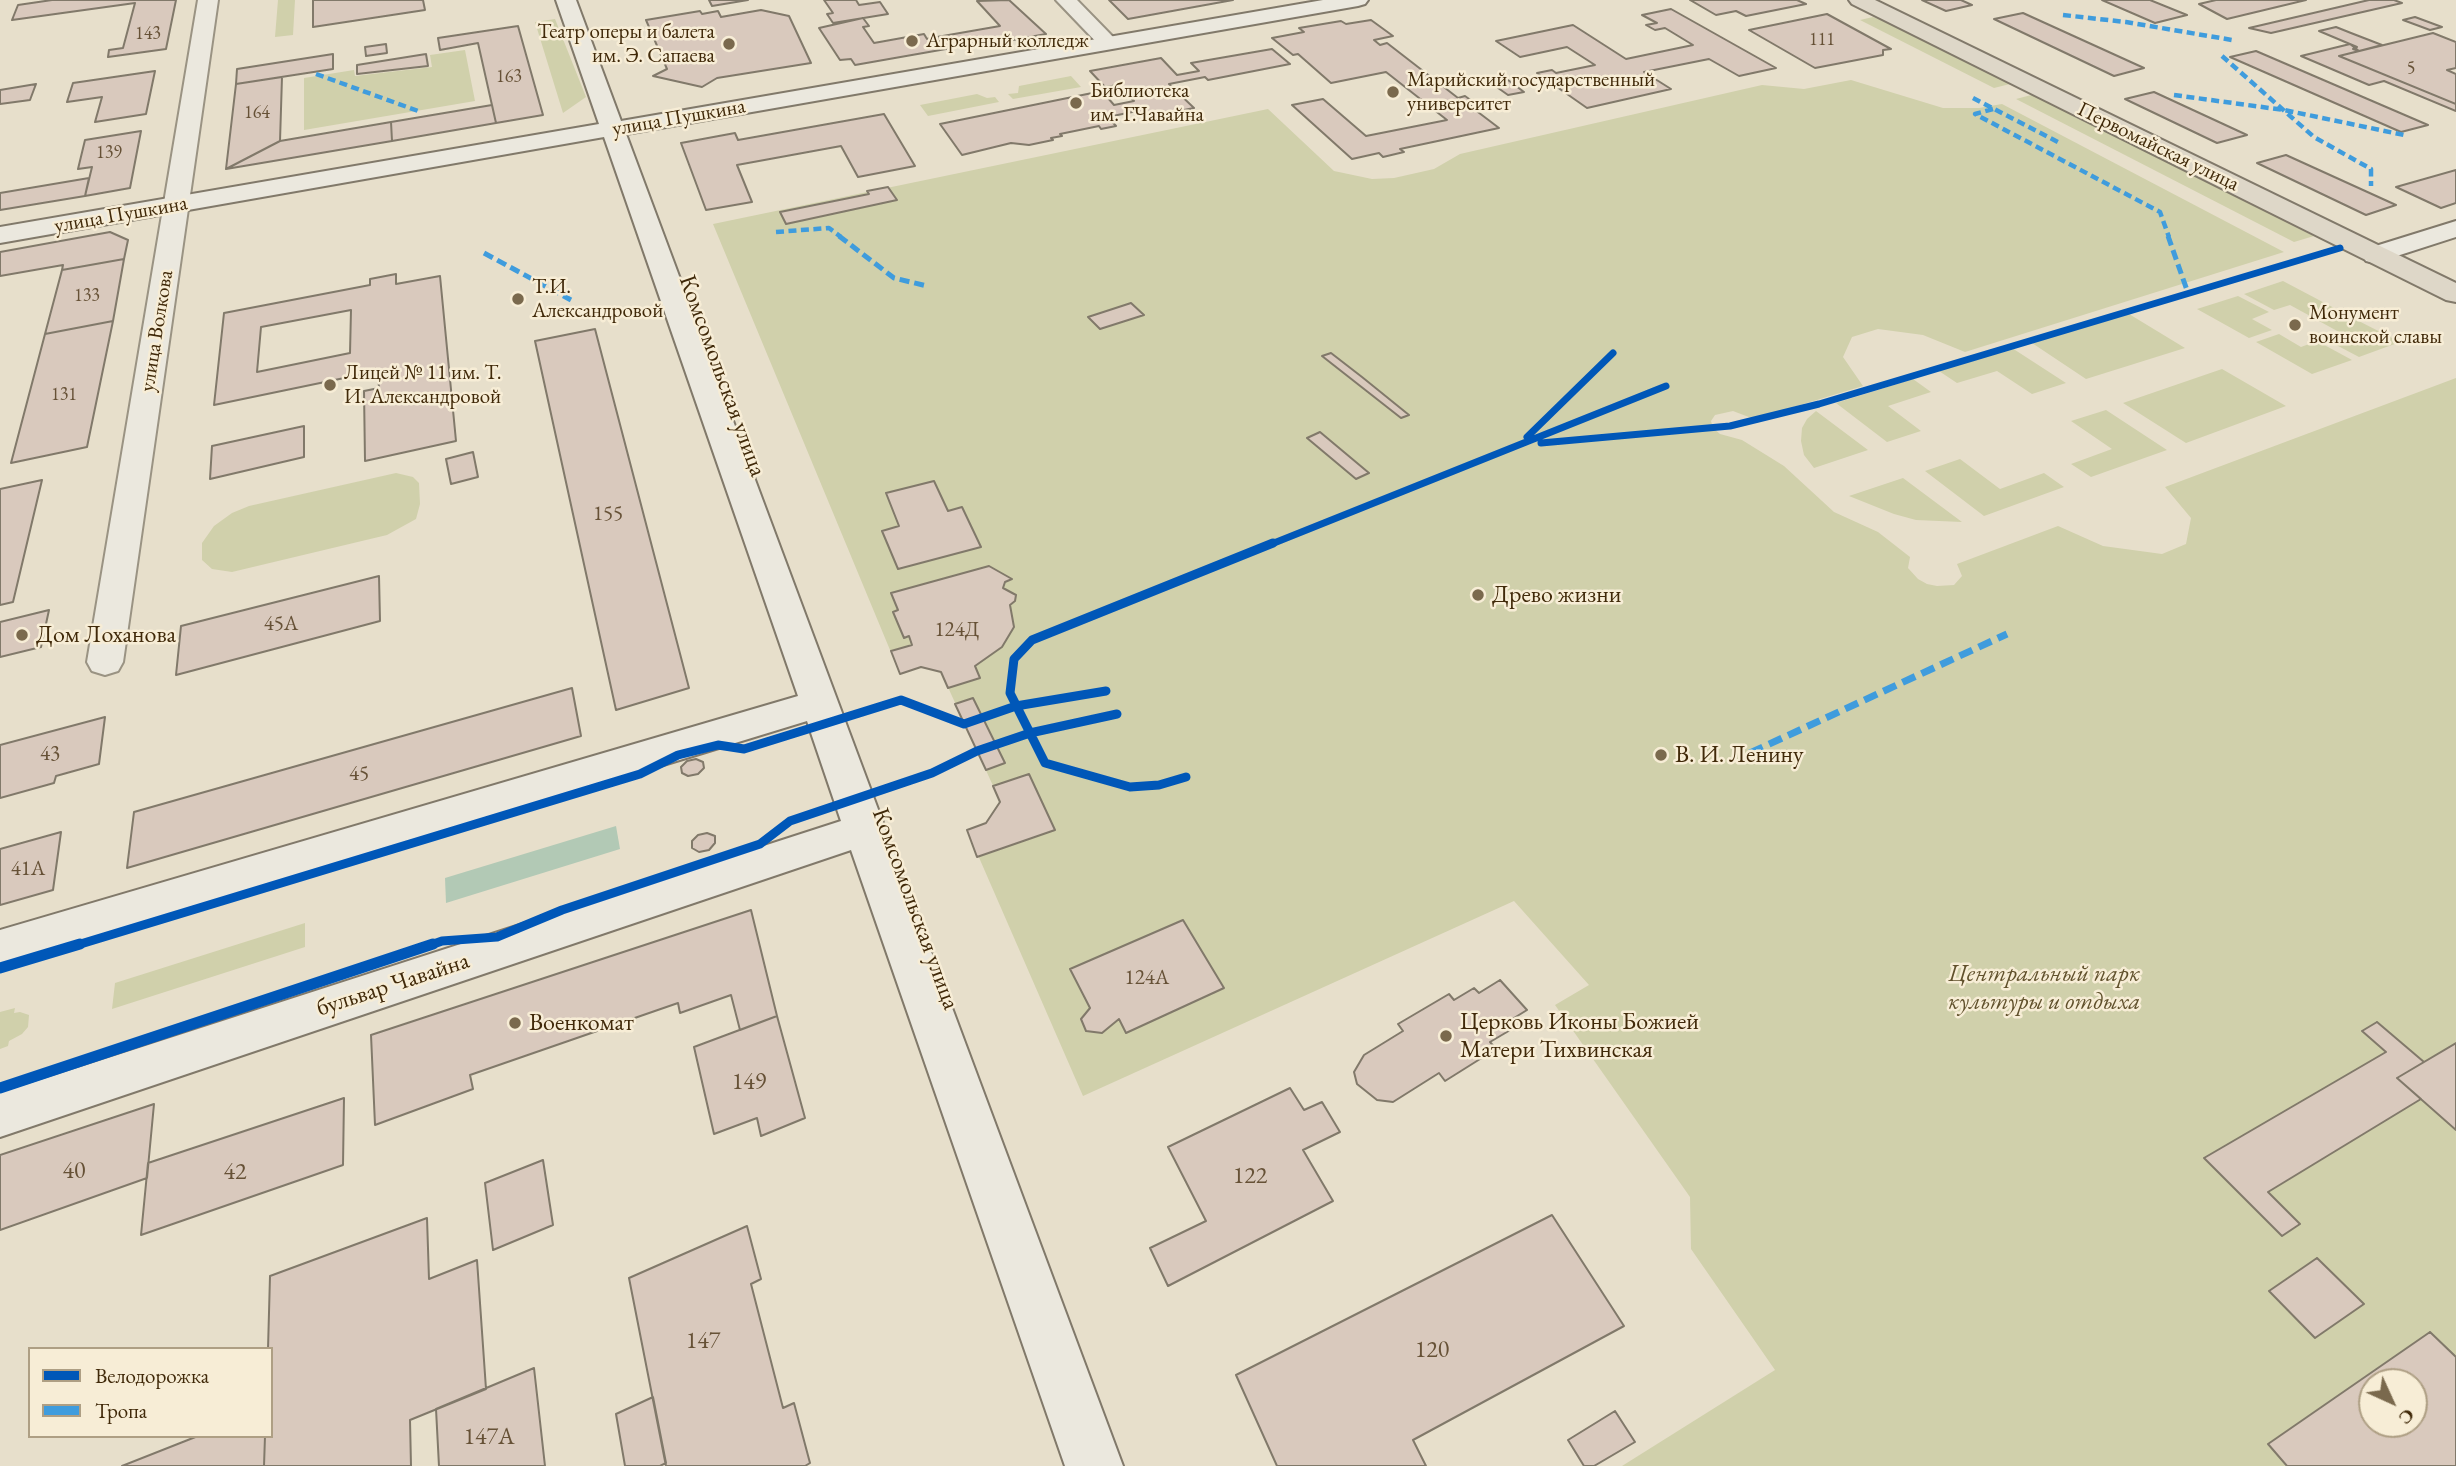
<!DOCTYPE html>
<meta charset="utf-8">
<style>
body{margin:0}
#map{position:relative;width:2456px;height:1466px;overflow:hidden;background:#e7dfcb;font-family:"EB Garamond",serif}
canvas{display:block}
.legend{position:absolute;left:28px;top:1347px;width:245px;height:91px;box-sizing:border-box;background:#f7edd6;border:2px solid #ae9f84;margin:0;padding:9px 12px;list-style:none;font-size:21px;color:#402909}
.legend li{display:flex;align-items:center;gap:14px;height:35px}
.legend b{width:35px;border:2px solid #ae9f84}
.north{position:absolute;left:2358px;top:1368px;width:70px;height:70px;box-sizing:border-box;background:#f7edd6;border:2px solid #ae9f84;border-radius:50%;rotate:135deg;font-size:19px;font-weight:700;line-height:28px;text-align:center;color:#402909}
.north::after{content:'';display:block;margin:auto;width:24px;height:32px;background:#7a694d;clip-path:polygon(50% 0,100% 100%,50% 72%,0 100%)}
</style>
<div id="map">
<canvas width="2456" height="1466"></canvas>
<ul class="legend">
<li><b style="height:9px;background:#0057b8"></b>Велодорожка</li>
<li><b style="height:9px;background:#3f9cdd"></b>Тропа</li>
</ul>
<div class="north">С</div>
</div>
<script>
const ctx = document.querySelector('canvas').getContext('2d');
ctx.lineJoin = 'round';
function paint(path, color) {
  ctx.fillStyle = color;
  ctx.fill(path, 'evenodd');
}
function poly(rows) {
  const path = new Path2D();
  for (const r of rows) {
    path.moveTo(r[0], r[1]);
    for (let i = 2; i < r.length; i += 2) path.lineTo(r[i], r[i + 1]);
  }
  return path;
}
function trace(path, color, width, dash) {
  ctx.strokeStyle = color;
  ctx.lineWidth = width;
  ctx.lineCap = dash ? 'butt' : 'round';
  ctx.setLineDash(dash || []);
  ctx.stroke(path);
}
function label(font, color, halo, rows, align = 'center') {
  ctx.font = font + ' "EB Garamond",serif';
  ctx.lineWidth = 5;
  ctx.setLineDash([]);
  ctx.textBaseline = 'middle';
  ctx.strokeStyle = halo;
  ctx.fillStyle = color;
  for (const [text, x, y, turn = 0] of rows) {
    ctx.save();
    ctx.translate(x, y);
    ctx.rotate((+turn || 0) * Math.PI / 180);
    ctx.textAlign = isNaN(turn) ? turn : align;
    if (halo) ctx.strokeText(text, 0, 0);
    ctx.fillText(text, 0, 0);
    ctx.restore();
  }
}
const green = poly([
 [278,0,295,0,293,35,275,37],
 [1873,17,1904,28,2010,84,1994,88,1860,20],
 [555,19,586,97,563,113,535,22],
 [465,50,475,101,304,130,304,78,354,70,355,76,432,67,430,55],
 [1071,76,1081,87,1013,99,1008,94,1018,93,1019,86],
 [1851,80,1943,108,1979,108,2002,104,2284,252,1965,352,1923,335,1878,329,1852,337,1843,357,1863,386,1754,419,1733,411,1715,415,1711,421,1713,428,1720,434,1742,440,1784,466,1834,512,1878,532,1910,557,1908,568,1918,579,1927,584,1937,586,1954,585,1962,576,1957,564,2058,526,2103,546,2162,554,2186,544,2191,518,2165,487,2456,378,2456,1466,1622,1466,1775,1370,1691,1249,1690,1197,1555,1005,1589,985,1514,901,1083,1096,967,830,986,823,1000,801,941,672,921,667,900,674,713,224,1268,109,1334,171,1372,179,1394,178,1434,169,1460,154,1762,85,1804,89],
 [2372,1382,2414,1382,2414,1424,2372,1424],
 [977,94,987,98,995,97,999,102,928,116,920,105],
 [2035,94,2314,236,2294,242,2016,99],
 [2283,281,2336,309,2312,317,2290,305,2274,310,2244,294],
 [2238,296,2269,312,2252,319,2272,330,2249,338,2197,309],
 [2343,313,2400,342,2359,357,2323,338,2339,332,2319,321],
 [2129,314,2185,348,2086,379,2032,343],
 [2279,334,2301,347,2317,341,2352,360,2312,374,2256,342],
 [2012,348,2066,383,2032,394,1997,371,1957,383,1939,371],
 [2222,369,2286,406,2186,443,2123,403],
 [1913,379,1931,392,1888,406,1921,431,1887,442,1836,403],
 [2106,410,2167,450,2091,477,2071,464,2112,449,2071,421],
 [1816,411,1868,450,1814,468,1804,455,1801,441,1802,428,1807,419],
 [1960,459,2000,489,2044,473,2064,487,1984,516,1925,471],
 [396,473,413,477,419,483,420,504,416,519,387,535,232,572,212,569,202,560,202,543,214,526,232,513,249,506],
 [1903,478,1962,522,1916,520,1894,514,1849,496],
 [305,923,305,947,112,1009,115,983],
 [15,1008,14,1013,20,1012,29,1015,28,1027,22,1034,9,1041,8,1046,0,1049,0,1012]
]);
const water = poly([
 [616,826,620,849,446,903,445,878]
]);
const building = poly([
 [52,0,176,0,166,49,108,57,109,50,123,48,135,3,12,20,18,5,52,0],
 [313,0,423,0,425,10,313,27,313,0],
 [709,0,748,0,712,6,709,0],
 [824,0,856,0,859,5,880,2,888,14,833,23,827,14,833,13,824,0],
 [1009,0,1046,34,1013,40,1009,36,945,48,937,37,1000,26,977,1,1009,0],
 [1109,0,1233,0,1128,19,1109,0],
 [1690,0,1797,0,1806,4,1746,16,1736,11,1716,15,1690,0],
 [1922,0,1961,0,1972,5,1946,11,1922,0],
 [2102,0,2150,0,2187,15,2155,23,2102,0],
 [2216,0,2306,0,2227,19,2199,4,2216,0],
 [2369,0,2394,0,2402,3,2271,33,2249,28,2369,0],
 [1671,9,1776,68,1739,76,1709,59,1644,72,1671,89,1587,108,1537,73,1552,70,1556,73,1595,65,1567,47,1520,57,1496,41,1573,25,1626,59,1693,45,1665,28,1655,30,1646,25,1657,23,1642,15,1671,9],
 [761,10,789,16,811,63,717,78,702,87,653,76,667,69,646,20,700,11,702,14,718,11,721,17,761,10],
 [2023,13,2144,68,2114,76,1994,19,2023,13],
 [1827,14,1891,49,1883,50,1883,55,1815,68,1749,30,1827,14],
 [2415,17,2442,27,2430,30,2403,20,2415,17],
 [863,18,869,26,863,27,874,43,924,34,927,39,937,37,946,49,855,65,851,59,840,60,819,28,863,18],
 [1371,20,1393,36,1374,40,1380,45,1387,43,1458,98,1465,96,1476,104,1470,106,1499,128,1400,149,1404,152,1383,157,1379,153,1352,159,1292,105,1323,99,1366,136,1447,120,1386,72,1331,83,1298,54,1293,55,1272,38,1304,32,1299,28,1341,21,1346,24,1371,20],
 [518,26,543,115,496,123,478,43,440,50,438,38,518,26],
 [2336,27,2351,33,2382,45,2359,51,2353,49,2357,47,2319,31,2336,27],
 [2433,33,2456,42,2456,68,2447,70,2456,74,2456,104,2339,56,2433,33],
 [386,44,387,53,366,56,365,47,386,44],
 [2350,44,2359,51,2339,56,2456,104,2456,111,2384,81,2369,85,2301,56,2350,44],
 [1272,49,1290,64,1208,80,1205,77,1169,84,1194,108,1144,118,1137,111,1108,117,1116,126,1101,129,1099,126,1060,134,1062,136,1051,138,1053,140,1029,145,1011,143,962,155,940,124,1102,91,1114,105,1134,101,1118,85,1105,87,1090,71,1161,58,1177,75,1199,71,1191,63,1272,49],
 [2256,51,2428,125,2401,132,2230,57,2256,51],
 [333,54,333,69,236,84,237,69,333,54],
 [426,54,428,66,357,74,357,65,426,54],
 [155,71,146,114,95,122,102,97,67,102,73,83,155,71],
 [282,77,280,141,226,169,236,84,282,77],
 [1508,80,1524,92,1508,95,1491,83,1508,80],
 [36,84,30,100,0,104,0,90,36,84],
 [2154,92,2247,135,2217,143,2125,99,2154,92],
 [492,105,496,123,392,141,391,122,492,105],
 [884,114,915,166,858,177,841,146,737,165,752,202,706,210,681,143,735,133,738,140,884,114],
 [391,122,392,141,226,169,280,141,391,122],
 [141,131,130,188,85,196,92,167,78,169,85,140,141,131],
 [2286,155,2396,205,2366,215,2257,163,2286,155],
 [2456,170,2456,203,2441,208,2396,187,2456,170],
 [89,178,85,196,0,210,0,193,89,178],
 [888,187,897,200,786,224,780,212,869,194,867,191,888,187],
 [110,232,128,240,124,259,62,270,63,265,0,276,0,252,110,232],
 [124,259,113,321,45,334,62,270,124,259],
 [396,274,396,284,440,276,456,441,365,461,364,391,379,388,378,371,214,405,224,313,370,285,370,279,396,274],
 [351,310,350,353,257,372,261,327,351,310],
 [1131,303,1144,315,1100,329,1088,317,1131,303],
 [113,321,87,447,11,463,45,334,113,321],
 [595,329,689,688,616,710,535,341,595,329],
 [1331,353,1362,377,1409,415,1401,418,1322,356,1331,353],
 [304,426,304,457,210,479,212,446,304,426],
 [1320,432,1369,473,1356,479,1307,438,1320,432],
 [473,452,478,477,451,484,446,459,473,452],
 [42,480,13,602,0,605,0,489,42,480],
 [934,481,948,511,962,507,981,547,898,569,882,531,899,526,886,493,934,481],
 [989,566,1012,579,1005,582,1003,588,1016,595,1015,601,1010,605,1014,627,1002,647,975,666,980,678,948,688,941,672,921,667,900,674,891,651,912,645,909,636,904,638,893,612,898,610,891,593,989,566],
 [379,576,380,621,176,675,181,626,379,576],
 [49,610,41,647,0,657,0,622,49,610],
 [572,688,581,736,127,868,134,812,572,688],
 [973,698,1005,763,986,770,955,704,973,698],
 [105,717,99,764,56,776,54,783,0,798,0,745,105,717],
 [696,759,703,762,704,768,698,774,688,776,682,773,681,767,687,761,696,759],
 [1029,774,1055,830,977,857,967,830,986,823,1000,802,993,786,1029,774],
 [61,832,53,890,0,905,0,849,61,832],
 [707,833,715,836,715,843,709,850,699,852,692,848,692,841,698,835,707,833],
 [751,910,777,1016,740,1030,731,995,680,1013,678,1003,470,1075,473,1089,375,1125,371,1035,751,910],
 [1183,920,1224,988,1126,1033,1119,1019,1102,1033,1086,1031,1081,1019,1090,1008,1070,969,1183,920],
 [1500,980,1527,1010,1506,1023,1512,1029,1490,1042,1496,1049,1445,1081,1439,1073,1393,1102,1377,1100,1357,1084,1354,1072,1364,1055,1403,1031,1398,1024,1449,994,1454,1000,1474,988,1479,993,1500,980],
 [777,1016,805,1118,761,1136,757,1118,714,1134,694,1047,777,1016],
 [2377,1022,2424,1062,2397,1078,2421,1099,2268,1192,2300,1224,2282,1236,2204,1158,2386,1052,2362,1031,2377,1022],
 [2456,1043,2456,1130,2397,1078,2456,1043],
 [1290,1088,1304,1110,1322,1102,1340,1132,1303,1150,1333,1201,1168,1286,1150,1248,1206,1221,1168,1147,1290,1088],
 [344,1098,343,1165,141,1235,148,1163,344,1098],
 [154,1104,147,1178,0,1230,0,1155,154,1104],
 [543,1160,553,1225,493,1250,485,1183,543,1160],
 [1552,1215,1624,1326,1413,1440,1426,1466,1277,1466,1236,1375,1552,1215],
 [427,1218,429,1279,477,1260,486,1389,410,1420,411,1466,264,1466,265,1436,271,1436,271,1349,268,1349,270,1276,427,1218],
 [747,1226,761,1279,751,1284,783,1408,794,1403,810,1463,805,1466,666,1466,629,1278,747,1226],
 [2317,1258,2364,1304,2315,1338,2269,1291,2317,1258],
 [2430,1332,2456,1357,2456,1466,2287,1466,2268,1444,2430,1332],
 [2372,1382,2414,1382,2414,1424,2372,1424,2372,1382],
 [534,1368,545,1466,439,1466,436,1409,534,1368],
 [653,1397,666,1463,660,1466,625,1466,616,1414,653,1397],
 [1615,1411,1635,1442,1594,1466,1584,1466,1568,1440,1615,1411],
 [198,1436,265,1436,264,1466,122,1466,198,1436]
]);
const street = poly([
 [198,0,218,0,123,662,118,671,105,675,92,671,87,662,198,0],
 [1056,0,1077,0,1115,39,1118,43,1115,47,1101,47,1056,0]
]);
const secondary = poly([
 [556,0,576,0,621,121,1323,0,1368,0,1365,4,1358,6,626,134,1123,1466,1065,1466,851,850,0,1137,0,1093,841,821,807,721,0,968,0,930,798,696,604,137,0,243,0,227,599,124,556,0],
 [2456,221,2456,237,2375,263,2366,261,2362,255,2366,249,2456,221]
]);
const primary = poly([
 [1849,0,1875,0,2456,283,2456,302,2446,300,1852,4,1849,0]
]);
const quietFar2 = poly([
 [2063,15,2126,22,2232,40],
 [2222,56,2314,137,2371,169,2371,186],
 [316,74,421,112],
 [2174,95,2284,110,2404,135],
 [1973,98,2058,142],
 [1993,109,1975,114,2160,212,2169,237],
 [776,232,829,228,841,237]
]);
const quietFar1 = poly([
 [839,236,894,278,927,286],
 [2168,236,2188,293],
 [484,253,571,300]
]);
const quiet = poly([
 [1750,753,2007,634]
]);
const cyclewayFar2 = poly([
 [1527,437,1613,353],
 [1541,443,1730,426,1819,404,2340,248],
 [1269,545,1666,386]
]);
const cyclewayFar1 = poly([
 [1186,777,1159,785,1130,787,1045,763,1010,693,1014,659,1032,640,1273,543],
 [74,946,640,774,678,755,718,745,744,749,901,700,964,724,1016,706,1106,691],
 [428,946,442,941,497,937,562,910,760,844,790,821,932,773,977,751,1030,733,1117,714]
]);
const cycleway = poly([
 [0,968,80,944],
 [0,1088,433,944]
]);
const markers = [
 [912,41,7,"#7a694d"],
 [729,44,7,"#7a694d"],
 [1393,92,7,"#7a694d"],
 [1076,103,7,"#7a694d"],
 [518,299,7,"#7a694d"],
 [2295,325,7,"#7a694d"],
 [330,385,7,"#7a694d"],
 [1478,595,7,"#7a694d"],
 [22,635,7,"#7a694d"],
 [1661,755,7,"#7a694d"],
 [515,1023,7,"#7a694d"],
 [1446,1036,7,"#7a694d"]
];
const farNumbernames = [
 ["143",148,34],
 ["111",1822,40],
 ["5",2411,69],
 ["163",509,77],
 ["164",257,113],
 ["139",109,153],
 ["133",87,296],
 ["131",64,395]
];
const farPoinames = [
 ["Театр оперы и балета",715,32,"right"],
 ["им. Э. Сапаева",715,56,"right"],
 ["Аграрный колледж",926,41],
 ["Марийский государственный",1407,80],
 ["университет",1407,104],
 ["Библиотека",1090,91],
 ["им. Г.Чавайна",1090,115],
 ["Т.И.",532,287],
 ["Александровой",532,311],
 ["Монумент",2309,313],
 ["воинской славы",2309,337],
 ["Лицей № 11 им. Т.",344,373],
 ["И. Александровой",344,397]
];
const farStreetnames = [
 ["улица Пушкина",679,118,-10],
 ["Первомайская улица",2158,147,26],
 ["улица Пушкина",121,215,-10],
 ["улица Волкова",157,331,-81]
];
const numberNames = [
 ["155",608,514],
 ["45А",281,624],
 ["124Д",957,630],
 ["43",50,754],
 ["45",359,774],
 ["41А",28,869],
 ["124А",1147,978]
];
const streetNames = [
 ["Комсомольская улица",722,376,70],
 ["Комсомольская улица",915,909,70],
 ["бульвар Чавайна",393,985,-18]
];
const poiNames = [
 ["Древо жизни",1492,595],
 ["Дом Лоханова",36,635],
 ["В. И. Ленину",1675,755],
 ["Церковь Иконы Божией",1460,1022],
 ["Матери Тихвинская",1460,1050],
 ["Военкомат",529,1023]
];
const parkNames = [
 ["Центральный парк",2044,974],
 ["культуры и отдыха",2044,1002]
];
const nearNumbernames = [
 ["149",749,1082],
 ["40",74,1171],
 ["42",235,1172],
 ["122",1250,1176],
 ["147",703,1341],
 ["120",1432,1350],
 ["147А",489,1437]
];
paint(green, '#d0d0ab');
paint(water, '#b2c9b5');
paint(building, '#d9c9bd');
trace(building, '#81796a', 2);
trace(street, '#9a9383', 4);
trace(secondary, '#81796a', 4);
trace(primary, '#81796a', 4);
paint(street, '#ebe8de');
paint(secondary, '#ebe8de');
paint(primary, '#ded7c8');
trace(quietFar2, '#3f9cdd', 4.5, [8, 4.5]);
trace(quietFar1, '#3f9cdd', 5, [10, 5]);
trace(quiet, '#3f9cdd', 7, [14, 7]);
trace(cyclewayFar2, '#0057b8', 7);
trace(cyclewayFar1, '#0057b8', 9);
trace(cycleway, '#0057b8', 11);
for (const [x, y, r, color] of markers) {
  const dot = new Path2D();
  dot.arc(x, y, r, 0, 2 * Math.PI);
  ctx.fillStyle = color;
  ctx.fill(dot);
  trace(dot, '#f7edd6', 2.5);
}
label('18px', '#665136', null, farNumbernames);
label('21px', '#402909', '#f7edd6', farPoinames, 'left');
label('21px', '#402909', '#f7edd6', farStreetnames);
label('21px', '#665136', null, numberNames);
label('24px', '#402909', '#f7edd6', streetNames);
label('24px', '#402909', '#f7edd6', poiNames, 'left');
label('italic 24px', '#60502b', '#f7edd6', parkNames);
label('24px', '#665136', null, nearNumbernames);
</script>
